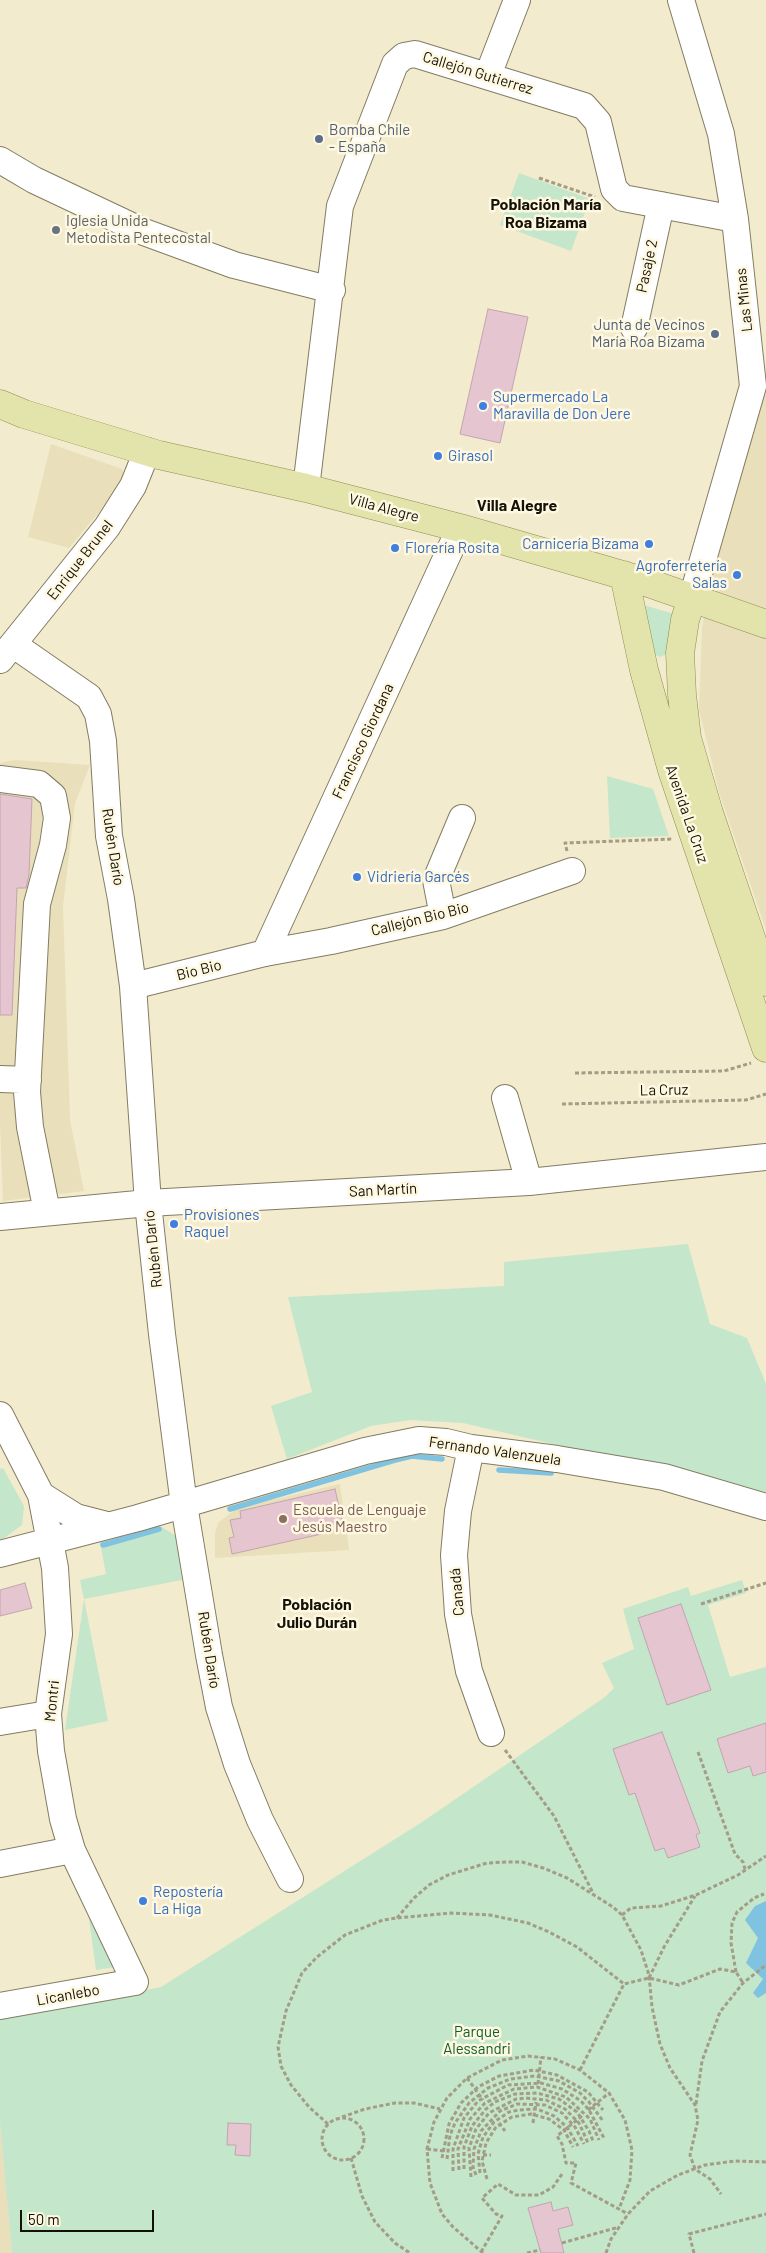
<!DOCTYPE html>
<meta charset="utf-8">
<style>
body{margin:0}
#map{position:relative;width:766px;height:2253px;overflow:hidden;background:#f3ebce;font-family:Barlow,sans-serif}
canvas{display:block}
.scale{position:absolute;left:20px;top:2210px;width:134px;height:22px;box-sizing:border-box;border:2px solid #141107;border-top:0;padding-left:6px;font-size:15px;line-height:18px;white-space:nowrap;color:#141107;-webkit-text-stroke:4px #fff8e1;paint-order:stroke}
</style>
<div id="map">
<canvas width="766" height="2253"></canvas>
<div class="scale">50 m</div>
</div>
<script>
const ctx = document.querySelector('canvas').getContext('2d');
ctx.lineJoin = 'round';
function paint(path, color) {
  ctx.fillStyle = color;
  ctx.fill(path, 'evenodd');
}
function poly(rows) {
  const path = new Path2D();
  for (const r of rows) {
    if (r.length === 3) {
      path.moveTo(r[0] + r[2], r[1]);
      path.arc(r[0], r[1], r[2], 0, 2 * Math.PI);
      continue;
    }
    path.moveTo(r[0], r[1]);
    for (let i = 2; i < r.length; i += 2) path.lineTo(r[i], r[i + 1]);
  }
  return path;
}
function trace(path, color, width, dash) {
  ctx.strokeStyle = color;
  ctx.lineWidth = width;
  ctx.lineCap = dash ? 'butt' : 'round';
  ctx.setLineDash(dash || []);
  ctx.stroke(path);
}
function label(font, color, halo, rows, align = 'center') {
  ctx.font = font + ' Barlow,sans-serif';
  ctx.lineWidth = 5;
  ctx.setLineDash([]);
  ctx.textBaseline = 'middle';
  ctx.strokeStyle = halo;
  ctx.fillStyle = color;
  for (const [text, x, y, turn = 0] of rows) {
    ctx.save();
    ctx.translate(x, y);
    ctx.rotate((+turn || 0) * Math.PI / 180);
    ctx.textAlign = isNaN(turn) ? turn : align;
    if (halo) ctx.strokeText(text, 0, 0);
    ctx.fillText(text, 0, 0);
    ctx.restore();
  }
}
const built = poly([
 [766,394,766,930,719,792,699,709,702,628,710,584,758,395],
 [51,444,122,469,125,481,69,548,28,537],
 [15,760,90,765,75,803,63,906,70,1120,84,1191,3,1201,0,1123,0,763],
 [340,1484,349,1550,215,1558,215,1533,218,1523,237,1508],
 [0,2123,7,2197,12,2253,0,2253]
]);
const green = poly([
 [519,173,590,199,571,251,500,225],
 [643,605,675,614,667,654,660,657,651,653],
 [607,776,653,789,669,836,610,838],
 [688,1244,710,1324,747,1338,766,1384,766,1494,463,1423,410,1420,371,1426,287,1459,271,1406,312,1392,288,1297,504,1286,504,1262],
 [3,1468,24,1506,22,1525,0,1541,0,1469],
 [162,1527,176,1536,182,1580,84,1599,108,1721,65,1730,84,1599,80,1580,106,1574,100,1542],
 [742,1580,746,1593,708,1605,730,1677,766,1667,766,2253,12,2253,0,2123,0,2018,161,1987,422,1822,605,1697,614,1688,602,1663,634,1649,623,1609,688,1587,691,1596],
 [88,1912,115,1967,96,1970]
]);
const water = poly([
 [766,1901,766,1993,758,1998,753,1993,763,1979,746,1963,758,1938,745,1920,755,1906]
]);
const stream = poly([
 [499,1470,551,1473],
 [230,1509,395,1460,412,1456,442,1459],
 [103,1545,159,1529]
]);
const building = poly([
 [488,309,528,317,500,443,460,434,488,309],
 [0,794,32,799,29,875,26,888,17,888,12,1015,0,1015,0,794],
 [335,1489,344,1529,232,1554,229,1538,234,1537,230,1520,241,1518,240,1511,335,1489],
 [25,1583,32,1608,0,1616,0,1590,25,1583],
 [681,1604,711,1690,667,1705,638,1618,681,1604],
 [766,1723,766,1772,753,1776,750,1766,728,1773,717,1739,766,1723],
 [662,1732,700,1833,696,1835,700,1847,668,1858,664,1848,655,1851,635,1793,629,1795,613,1749,662,1732],
 [228,2123,251,2124,250,2156,235,2155,236,2145,227,2145,228,2123],
 [551,2202,553,2211,568,2207,573,2225,558,2229,564,2253,541,2253,528,2208,551,2202]
]);
const path = poly([
 [539,178,595,197],
 [567,851,565,843,672,839],
 [575,1073,724,1071,751,1063],
 [562,1104,746,1100,766,1094],
 [701,1604,766,1583],
 [505,1750,554,1816,593,1893],
 [698,1752,735,1854,743,1862,745,1869],
 [622,1915,631,1908,661,1906,696,1895,738,1875,766,1856],
 [397,1918,414,1898,429,1885,448,1875,487,1863,506,1862,522,1862,543,1868,567,1878,613,1907,622,1915,641,1950,649,1975,652,2007,660,2044,670,2068,695,2105,698,2120,690,2155,695,2169,710,2179,721,2194],
 [736,1972,731,1943,732,1923,737,1912,754,1898,764,1894],
 [649,1978,664,1947,695,1896],
 [580,2070,624,1984,649,1978,679,1985,720,1969,736,1972,743,1983],
 [467,2078,483,2100],
 [538,2084,541,2057],
 [696,2104,702,2061,720,2012,743,1983,766,1965],
 [588,2110,609,2093],
 [582,2116,557,2136,562,2144,566,2163,576,2163,571,2183,628,2214],
 [342,2117,365,2109,395,2103,414,2103,440,2109],
 [343,2139,21],
 [499,2123,505,2131],
 [533,2123,536,2102],
 [328,2124,309,2107,291,2085,281,2066,278,2047,286,2011,302,1973,317,1957,345,1935,383,1920,397,1918,451,1913,490,1915,528,1923,549,1932,577,1947,624,1984],
 [427,2149,444,2151],
 [483,2155,491,2155],
 [351,2158,362,2196,375,2222,395,2243,410,2253],
 [442,2158,449,2124,461,2103,478,2087,499,2076,534,2070,557,2075,588,2092,603,2110],
 [447,2159,450,2135,455,2123,469,2103,488,2088,510,2079,535,2076,559,2081,580,2093,589,2102,603,2121],
 [464,2169,464,2147,472,2126,486,2109,495,2102,515,2094,537,2093,559,2099,577,2112,589,2131,593,2141],
 [459,2170,458,2149,470,2119,485,2103,514,2089,537,2087,566,2097,590,2119,599,2140],
 [453,2171,453,2149,464,2118,478,2101,508,2085,541,2083,562,2089,581,2101,589,2110,604,2138],
 [480,2173,478,2154,483,2137,494,2122,509,2112,519,2110,537,2109,554,2116,567,2127,578,2146],
 [476,2175,473,2167,474,2149,481,2131,500,2111,517,2104,545,2105,562,2113,575,2127,584,2144],
 [471,2177,469,2148,476,2129,489,2113,516,2099,526,2098,546,2100,565,2109,579,2123,588,2143],
 [487,2179,482,2161,486,2143,496,2127,512,2117,531,2114,549,2119,564,2130,573,2147],
 [562,2243,619,2227],
 [481,2252,502,2216,496,2214,482,2198,498,2184,516,2195,539,2195,553,2187,562,2174],
 [483,2253,453,2227,442,2214,430,2183,427,2149,434,2122,447,2098,467,2078,502,2060,528,2056,555,2059,580,2070,609,2093,625,2120,632,2150,630,2180,619,2209],
 [527,2253,540,2250],
 [606,2253,611,2239,628,2214,650,2191,678,2175,705,2165,735,2161,766,2162],
 [694,2253,689,2234,766,2214]
]);
const minor = poly([
 [681,0,721,134,735,219,753,386,692,598],
 [488,75,517,0],
 [0,160,34,180,144,232,234,265,332,290],
 [634,328,661,205],
 [306,488,340,206,395,64,404,56,415,54,584,106,598,122,614,189,623,198,735,219],
 [14,645,89,697,98,714,103,741,109,836,121,899,133,986,148,1203,162,1334,184,1505,209,1655,219,1707,237,1764,260,1820,290,1879],
 [0,660,107,527,133,486,147,451],
 [0,779,39,784,53,796,57,818,53,845,37,904,27,1092,30,1127,47,1212],
 [443,916,436,880,462,818],
 [265,953,460,528],
 [133,986,265,953,331,941,443,916,572,871],
 [0,1079,28,1080],
 [505,1098,529,1182],
 [0,1217,148,1203,529,1182,766,1157],
 [0,1415,41,1495,55,1568,59,1634,48,1714,51,1751,63,1819,72,1850,135,1982,0,2006],
 [471,1448,458,1511,454,1555,458,1614,469,1671,491,1733],
 [41,1495,76,1517,107,1525],
 [0,1554,138,1518,365,1451,419,1440,446,1442,471,1448,557,1459,664,1477,766,1507],
 [0,1722,48,1714],
 [0,1864,72,1850]
]);
const major = poly([
 [0,404,24,414,159,455,306,488,460,528,643,581,766,624],
 [624,575,644,670,672,770,766,1048],
 [692,598,685,620,680,653,682,695,687,738,709,813,766,982]
]);
const markers = [
 [319,139,5,"#5c6f8a"],
 [56,230,5,"#6b7280"],
 [715,334,5,"#5c6f8a"],
 [483,406,5,"#3f7fe0"],
 [438,456,5,"#3f7fe0"],
 [649,544,5,"#3f7fe0"],
 [395,548,5,"#3f7fe0"],
 [737,575,5,"#3f7fe0"],
 [357,877,5,"#3f7fe0"],
 [174,1224,5,"#3f7fe0"],
 [283,1519,5,"#8d6e63"],
 [143,1901,5,"#3f7fe0"]
];
const streetNames = [
 ["Callejón Gutierrez",478,73,17],
 ["Pasaje 2",647,266,-78],
 ["Las Minas",744,300,-96],
 ["Villa Alegre",384,508,15],
 ["Enrique Brunel",80,560,-52],
 ["Francisco Giordana",363,741,-65],
 ["Avenida La Cruz",687,814,71],
 ["Rubén Darío",113,847,81],
 ["Callejón Bio Bio",420,919,-14],
 ["Bio Bio",199,970,-14],
 ["La Cruz",664,1090,-1],
 ["San Martín",383,1190,-3],
 ["Rubén Darío",153,1249,-96],
 ["Fernando Valenzuela",495,1451,8],
 ["Canadá",457,1592,-95],
 ["Rubén Darío",209,1650,81],
 ["Montri",52,1701,-84],
 ["Licanlebo",68,1995,-10]
];
const serviceNames = [
 ["Bomba Chile",329,130],
 ["- España",329,147],
 ["Junta de Vecinos",705,325,"right"],
 ["María Roa Bizama",705,342,"right"]
];
const worshipNames = [
 ["Iglesia Unida",66,221],
 ["Metodista Pentecostal",66,238]
];
const shopNames = [
 ["Supermercado La",493,397],
 ["Maravilla de Don Jere",493,414],
 ["Girasol",448,456],
 ["Carnicería Bizama",639,544,"right"],
 ["Florería Rosita",405,548],
 ["Agroferretería",727,566,"right"],
 ["Salas",727,583,"right"],
 ["Vidriería Garcés",367,877],
 ["Provisiones",184,1215],
 ["Raquel",184,1232],
 ["Repostería",153,1892],
 ["La Higa",153,1909]
];
const educationNames = [
 ["Escuela de Lenguaje",293,1510],
 ["Jesús Maestro",293,1527]
];
const parkNames = [
 ["Parque",477,2032],
 ["Alessandri",477,2049]
];
const neighbourhoodNames = [
 ["Población María",546,205],
 ["Roa Bizama",546,223],
 ["Villa Alegre",517,506],
 ["Población",317,1605],
 ["Julio Durán",317,1623]
];
paint(built, '#e9dfbb');
paint(green, '#c4e6ca');
paint(water, '#7fc3e0');
trace(stream, '#7fc3e0', 5.5);
paint(building, '#e5c5d0');
trace(building, '#c3a4af', 1);
trace(minor, '#837c62', 28);
trace(major, '#8f8e4e', 29);
trace(path, '#a39c86', 3, [4, 2.5]);
trace(minor, '#fff', 26);
trace(major, '#e3e3ac', 28);
for (const [x, y, r, color] of markers) {
  const dot = new Path2D();
  dot.arc(x, y, r, 0, 2 * Math.PI);
  ctx.fillStyle = color;
  ctx.fill(dot);
  trace(dot, '#fff8e1', 2);
}
label('15px', '#141107', '#fff8e1', streetNames);
label('15px', '#4e5e75', '#fff8e1', serviceNames, 'left');
label('15px', '#5b616d', '#fff8e1', worshipNames, 'left');
label('15px', '#366cbe', '#fff8e1', shopNames, 'left');
label('15px', '#785e54', '#fff8e1', educationNames, 'left');
label('15px', '#0c5e2b', '#fff8e1', parkNames);
label('bold 16px', '#141107', '#fff8e1', neighbourhoodNames);
</script>
